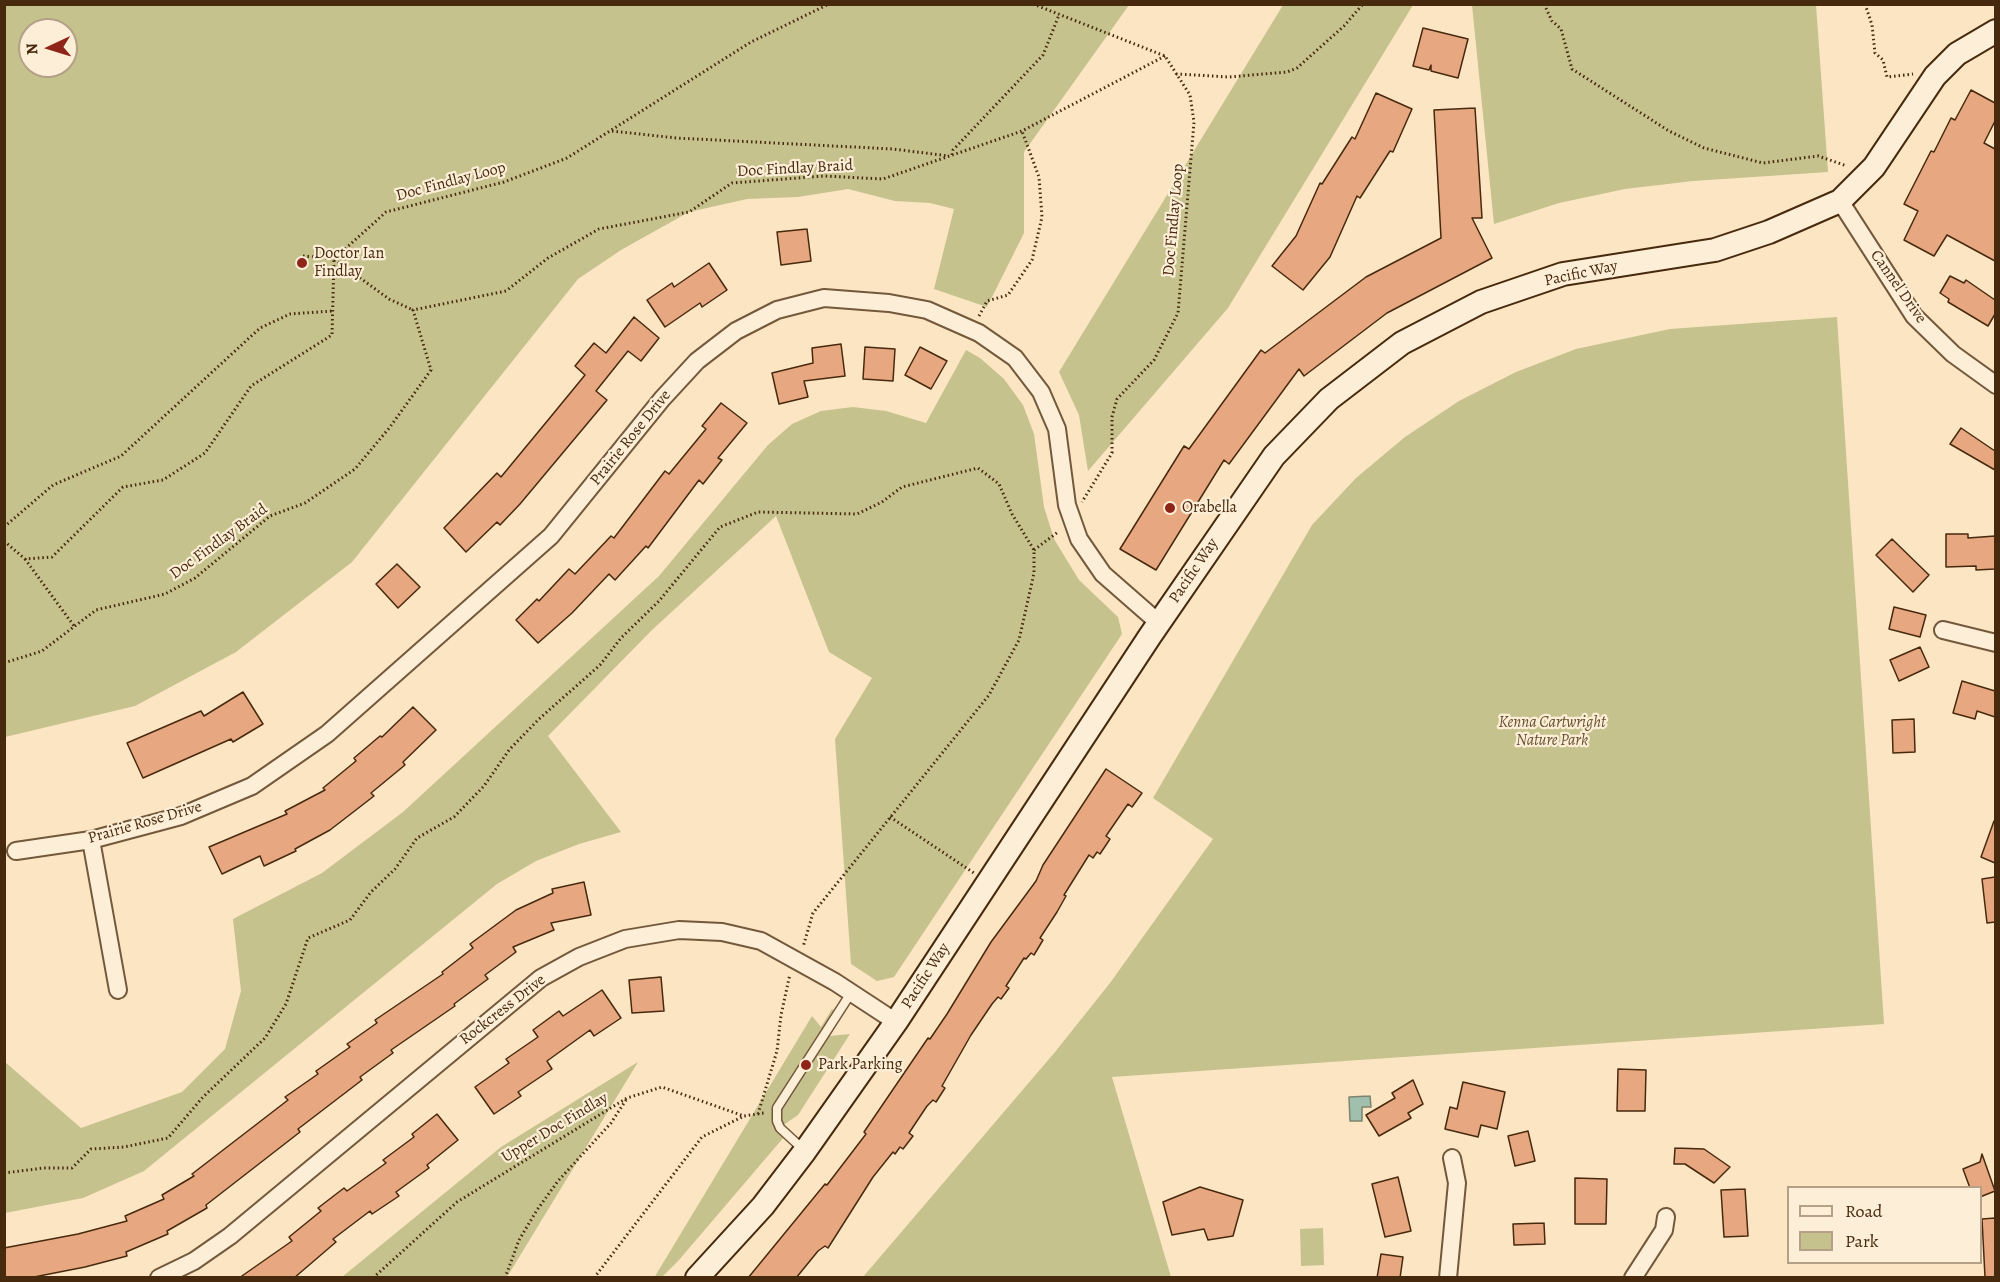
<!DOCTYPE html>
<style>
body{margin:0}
#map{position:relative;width:2000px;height:1282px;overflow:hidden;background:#fbe5c2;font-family:Alegreya,serif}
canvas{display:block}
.frame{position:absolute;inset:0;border:6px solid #47290e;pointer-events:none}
.legend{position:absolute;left:1787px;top:1186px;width:195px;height:78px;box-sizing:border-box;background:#fceed7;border:2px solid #b49f87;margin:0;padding:8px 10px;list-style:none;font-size:18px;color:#47290e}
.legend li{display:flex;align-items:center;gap:12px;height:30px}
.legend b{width:30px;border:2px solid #b49f87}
.north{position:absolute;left:18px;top:18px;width:60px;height:60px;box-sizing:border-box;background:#fceed7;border:2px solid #b49f87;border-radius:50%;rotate:266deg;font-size:16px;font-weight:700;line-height:24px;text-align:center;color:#47290e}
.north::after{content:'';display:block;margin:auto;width:21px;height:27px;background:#8f2418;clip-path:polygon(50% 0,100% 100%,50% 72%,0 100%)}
</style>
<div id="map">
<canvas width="2000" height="1282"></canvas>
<div class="frame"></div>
<ul class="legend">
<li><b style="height:8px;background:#fceed7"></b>Road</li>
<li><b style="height:16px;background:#c6c28e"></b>Park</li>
</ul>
<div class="north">N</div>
</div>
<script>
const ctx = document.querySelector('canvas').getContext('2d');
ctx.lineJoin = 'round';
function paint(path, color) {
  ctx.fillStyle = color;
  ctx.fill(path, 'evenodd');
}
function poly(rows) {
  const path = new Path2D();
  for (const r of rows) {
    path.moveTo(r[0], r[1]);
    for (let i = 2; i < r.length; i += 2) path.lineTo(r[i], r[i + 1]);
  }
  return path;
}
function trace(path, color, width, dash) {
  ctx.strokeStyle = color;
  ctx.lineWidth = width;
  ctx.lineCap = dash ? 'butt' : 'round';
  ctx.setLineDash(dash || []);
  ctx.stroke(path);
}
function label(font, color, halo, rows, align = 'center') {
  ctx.font = font + ' Alegreya,serif';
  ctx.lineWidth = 4.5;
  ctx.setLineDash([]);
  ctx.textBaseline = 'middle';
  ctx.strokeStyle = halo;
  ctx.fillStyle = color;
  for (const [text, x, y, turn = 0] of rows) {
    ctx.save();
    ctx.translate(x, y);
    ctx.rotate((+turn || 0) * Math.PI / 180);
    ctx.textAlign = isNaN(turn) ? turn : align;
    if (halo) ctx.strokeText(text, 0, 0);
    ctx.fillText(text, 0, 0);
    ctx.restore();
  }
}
const green = poly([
 [4,5,5,4,1129,5,1024,152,1024,233,987,307,934,289,954,209,930,203,895,201,848,189,798,197,747,199,689,212,621,250,578,279,352,562,236,652,135,706,5,737],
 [30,30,66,30,66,66,30,66],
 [1283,5,1413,5,1228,308,1088,471,1079,415,1059,372],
 [1472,5,1816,5,1828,172,1693,181,1625,189,1559,203,1494,224],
 [1837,317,1884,1024,1112,1077,1171,1277,863,1277,1055,1052,1110,983,1213,839,1153,798,1312,525,1356,478,1405,437,1459,401,1516,372,1576,349,1670,329],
 [966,350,980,358,1004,379,1023,405,1034,434,1044,507,1054,539,1079,580,1118,617,1122,634,894,977,877,981,851,964,835,739,872,678,829,652,776,516,652,630,548,736,621,832,579,844,536,861,497,884,144,1171,83,1198,5,1213,5,1062,81,1128,182,1092,225,1049,241,991,233,919,322,873,403,812,659,576,768,445,792,424,821,411,853,407,886,411,926,423],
 [832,1009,842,1015,830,1036,850,1034,798,1115,779,1128,784,1137,679,1260,662,1277,654,1278,812,1016,821,1027],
 [638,1062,507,1277,342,1277,501,1147],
 [1323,1228,1324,1265,1301,1266,1300,1229]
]);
const water = poly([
 [1370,1096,1371,1107,1362,1107,1362,1121,1350,1121,1349,1097,1370,1096]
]);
const building = poly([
 [1423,28,1468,39,1458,78,1431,71,1431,65,1429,70,1413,66,1423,28],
 [1971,90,1995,103,1995,121,1984,143,1995,149,1995,261,1947,235,1934,256,1904,240,1918,211,1904,204,1931,151,1934,152,1951,118,1955,120,1971,90],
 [1376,93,1412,109,1393,152,1390,151,1360,198,1357,196,1330,257,1303,290,1272,266,1296,236,1320,183,1322,184,1352,137,1355,139,1376,93],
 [1475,108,1482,218,1472,218,1492,258,1387,313,1304,376,1299,369,1229,464,1224,460,1156,570,1120,549,1184,446,1189,449,1261,350,1265,353,1366,277,1441,238,1434,110,1475,108],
 [807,229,811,261,781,265,777,232,807,229],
 [709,263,727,290,702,307,700,303,665,327,647,300,672,283,674,287,709,263],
 [1950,276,1964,283,1966,280,1995,300,1995,314,1988,326,1948,302,1949,299,1940,293,1950,276],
 [634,317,659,338,641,361,628,351,596,391,607,400,520,504,500,525,497,522,466,552,444,528,497,473,501,477,553,414,585,375,575,366,594,343,606,353,634,317],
 [841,344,845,376,804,381,808,397,779,404,772,373,813,363,812,348,841,344],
 [865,347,895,349,893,381,863,379,865,347],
 [920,347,947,361,931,389,905,375,920,347],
 [721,403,747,423,718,458,722,460,703,484,699,480,648,548,646,546,615,580,609,574,572,613,538,643,516,620,537,599,539,601,569,569,575,574,611,536,614,538,665,471,669,474,706,429,702,426,721,403],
 [1961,428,1995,451,1995,470,1950,444,1961,428],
 [1946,534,1968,534,1968,538,1995,536,1995,569,1976,570,1976,566,1946,567,1946,534],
 [1892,539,1929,575,1913,592,1876,555,1892,539],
 [397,564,420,587,398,608,376,584,397,564],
 [1894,607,1926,615,1920,637,1889,629,1894,607],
 [1920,647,1929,667,1899,681,1890,660,1920,647],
 [1962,681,1995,691,1995,717,1977,711,1975,719,1953,713,1962,681],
 [243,692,263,724,233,742,231,739,143,778,127,743,201,711,204,716,243,692],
 [413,707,436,730,403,762,405,765,371,793,374,796,330,830,295,849,296,851,264,866,260,856,222,874,209,847,287,814,285,811,325,790,323,788,356,761,354,758,380,736,382,737,413,707],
 [1914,719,1915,752,1893,753,1892,720,1914,719],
 [1106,769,1142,793,1132,807,1128,804,1106,836,1110,839,1100,854,1097,852,1093,858,1089,855,1064,895,1066,896,1057,912,1040,938,1043,940,1034,955,1031,953,1026,959,1024,958,1006,986,1009,988,1001,999,998,997,992,1004,971,1035,942,1086,945,1088,936,1102,933,1100,927,1106,909,1133,913,1136,903,1149,900,1147,895,1154,893,1152,873,1177,828,1248,825,1246,818,1251,796,1278,748,1278,825,1184,827,1185,866,1134,864,1132,928,1038,930,1039,947,1014,991,942,1036,881,1043,865,1106,769],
 [1994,821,1995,821,1995,863,1981,857,1994,821],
 [1995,877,1995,922,1987,923,1982,879,1995,877],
 [584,882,591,915,551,923,554,930,513,947,516,952,485,975,488,979,454,1004,455,1006,391,1050,393,1053,360,1077,362,1080,298,1129,300,1132,206,1205,207,1208,167,1231,168,1234,126,1252,127,1256,85,1267,29,1278,4,1278,4,1248,78,1234,127,1221,125,1216,164,1199,162,1195,194,1176,192,1174,288,1100,285,1097,318,1074,316,1071,350,1047,347,1044,377,1023,375,1020,443,974,442,972,473,948,470,944,516,910,553,893,552,889,584,882],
 [661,977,664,1011,632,1013,629,980,661,977],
 [602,990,621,1018,594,1036,590,1030,547,1061,552,1069,518,1092,521,1096,494,1114,475,1087,509,1063,506,1059,538,1037,533,1030,559,1011,563,1016,602,990],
 [1618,1069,1646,1070,1645,1111,1617,1111,1618,1069],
 [1413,1080,1423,1104,1408,1113,1411,1118,1379,1136,1366,1115,1395,1098,1392,1093,1413,1080],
 [1463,1082,1505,1092,1497,1129,1481,1125,1478,1137,1445,1129,1450,1107,1457,1109,1463,1082],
 [437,1114,458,1140,427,1165,429,1168,396,1192,399,1196,372,1214,370,1211,333,1239,336,1242,294,1278,239,1278,292,1241,289,1237,321,1211,318,1208,344,1188,347,1191,386,1163,383,1160,414,1137,412,1134,437,1114],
 [1528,1131,1535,1161,1515,1166,1508,1136,1528,1131],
 [1675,1148,1704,1149,1730,1167,1714,1183,1685,1164,1674,1164,1675,1148],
 [1982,1154,1995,1191,1980,1197,1980,1188,1970,1188,1963,1169,1980,1162,1982,1154],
 [1398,1177,1411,1231,1385,1237,1372,1184,1398,1177],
 [1575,1178,1607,1179,1606,1224,1575,1224,1575,1178],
 [1200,1187,1243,1200,1233,1236,1208,1240,1204,1229,1172,1235,1163,1202,1200,1187],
 [1745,1189,1748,1236,1724,1237,1721,1190,1745,1189],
 [1995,1218,1995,1277,1985,1277,1982,1219,1995,1218],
 [1544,1223,1545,1244,1514,1245,1513,1224,1544,1223],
 [1381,1254,1403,1257,1400,1278,1377,1278,1381,1254]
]);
const path = poly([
 [1033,4,1165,56,1190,95,1194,122,1178,313,1154,360,1117,399,1112,417,1112,453,1082,502],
 [1544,4,1552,21,1561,29,1572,69,1669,131,1704,148,1763,163,1818,156,1847,166],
 [1571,4,1590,4],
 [1865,4,1872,25,1875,53,1883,60,1887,77,1913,74],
 [1176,74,1229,77,1287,72,1297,68,1344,26,1363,4],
 [612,131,676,138,893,149,949,156],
 [952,155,953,150,1043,55,1059,15],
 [303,256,334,259,389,299,413,310],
 [979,316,987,301,1008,295,1032,260,1042,217,1039,177,1022,131],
 [4,527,53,485,121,456,260,328,290,314,333,311],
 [4,541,25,559,52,557,123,487,163,480,205,453,251,386,332,335,334,259,386,212,504,182,567,158,751,42,829,4],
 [1034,550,1058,532],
 [25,559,74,626],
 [4,663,42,651,96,610,165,594,195,578,270,516,305,503,355,469,390,427,431,370,413,310,506,291,548,258,599,229,689,212,732,183,824,176,883,179,1022,131,1165,56],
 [890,817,974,873],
 [758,1114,777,1051,781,1015,790,974],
 [4,1173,44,1168,72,1168,91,1149,124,1147,168,1138,203,1097,265,1038,286,1004,308,938,350,920,371,892,395,869,417,838,454,817,484,786,509,750,539,719,600,665,621,638,659,601,720,527,758,512,857,514,882,502,902,487,978,468,999,484,1012,514,1034,550,1034,573,1019,640,989,695,813,913,803,947],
 [373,1278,457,1202,627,1098,662,1087,744,1116,764,1113],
 [505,1278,519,1240,537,1210,558,1181,611,1123,626,1100],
 [594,1278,702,1137,742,1117]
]);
const lane = poly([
 [805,1151,780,1128,777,1121,777,1108,851,993]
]);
const street = poly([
 [1840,201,1914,316,1953,354,1996,385],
 [1943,630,1996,643],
 [91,840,118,990],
 [16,851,91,840,181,816,252,786,327,734,551,536,662,399,697,361,736,331,777,310,824,298,889,303,927,310,979,333,1015,358,1041,392,1057,429,1067,505,1079,539,1103,574,1159,623],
 [159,1278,194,1261,230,1236,541,978,579,957,625,939,679,930,722,932,761,941,835,982,896,1022],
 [1448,1278,1457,1183,1452,1158],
 [1633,1278,1664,1230,1666,1217]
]);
const secondary = poly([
 [697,1278,763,1206,805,1151,896,1022,1150,636,1274,456,1329,399,1402,343,1481,302,1563,274,1715,250,1769,232,1840,201,1874,167,1935,76,1957,54,1996,31]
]);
const markers = [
 [302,263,6,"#8f2418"],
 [1170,508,6,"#8f2418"],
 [806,1065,6,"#8f2418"]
];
const streetNames = [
 ["Doc Findlay Braid",795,169,-3],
 ["Doc Findlay Loop",451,182,-15],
 ["Doc Findlay Loop",1174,220,-85],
 ["Pacific Way",1581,274,-12],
 ["Cannel Drive",1898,287,55],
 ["Prairie Rose Drive",631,438,-51],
 ["Doc Findlay Braid",219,542,-36],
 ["Pacific Way",1194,571,-56],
 ["Prairie Rose Drive",145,823,-16],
 ["Pacific Way",926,976,-57],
 ["Rockcress Drive",503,1010,-38],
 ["Upper Doc Findlay",555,1128,-31]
];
const poiNames = [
 ["Doctor Ian",314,254],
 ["Findlay",314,272],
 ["Orabella",1182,508],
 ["Park Parking",818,1065]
];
const parkNames = [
 ["Kenna Cartwright",1552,723],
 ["Nature Park",1552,741]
];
paint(green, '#c6c28e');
paint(water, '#a0c0ad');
trace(water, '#7c846d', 1.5);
paint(building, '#e7a781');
trace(building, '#47290e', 1.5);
trace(lane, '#74583b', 11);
trace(street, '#74583b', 20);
trace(secondary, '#47290e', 26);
trace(path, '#47290e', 3, [1.5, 3]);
trace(lane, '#fceed7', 8);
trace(street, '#fceed7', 16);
trace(secondary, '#fceed7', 22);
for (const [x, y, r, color] of markers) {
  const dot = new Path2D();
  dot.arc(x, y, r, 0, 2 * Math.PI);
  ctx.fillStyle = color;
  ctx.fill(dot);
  trace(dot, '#fceed7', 2);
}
label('16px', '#47290e', '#fceed7', streetNames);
label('16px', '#47290e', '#fceed7', poiNames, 'left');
label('italic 16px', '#674f2e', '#fceed7', parkNames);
</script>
